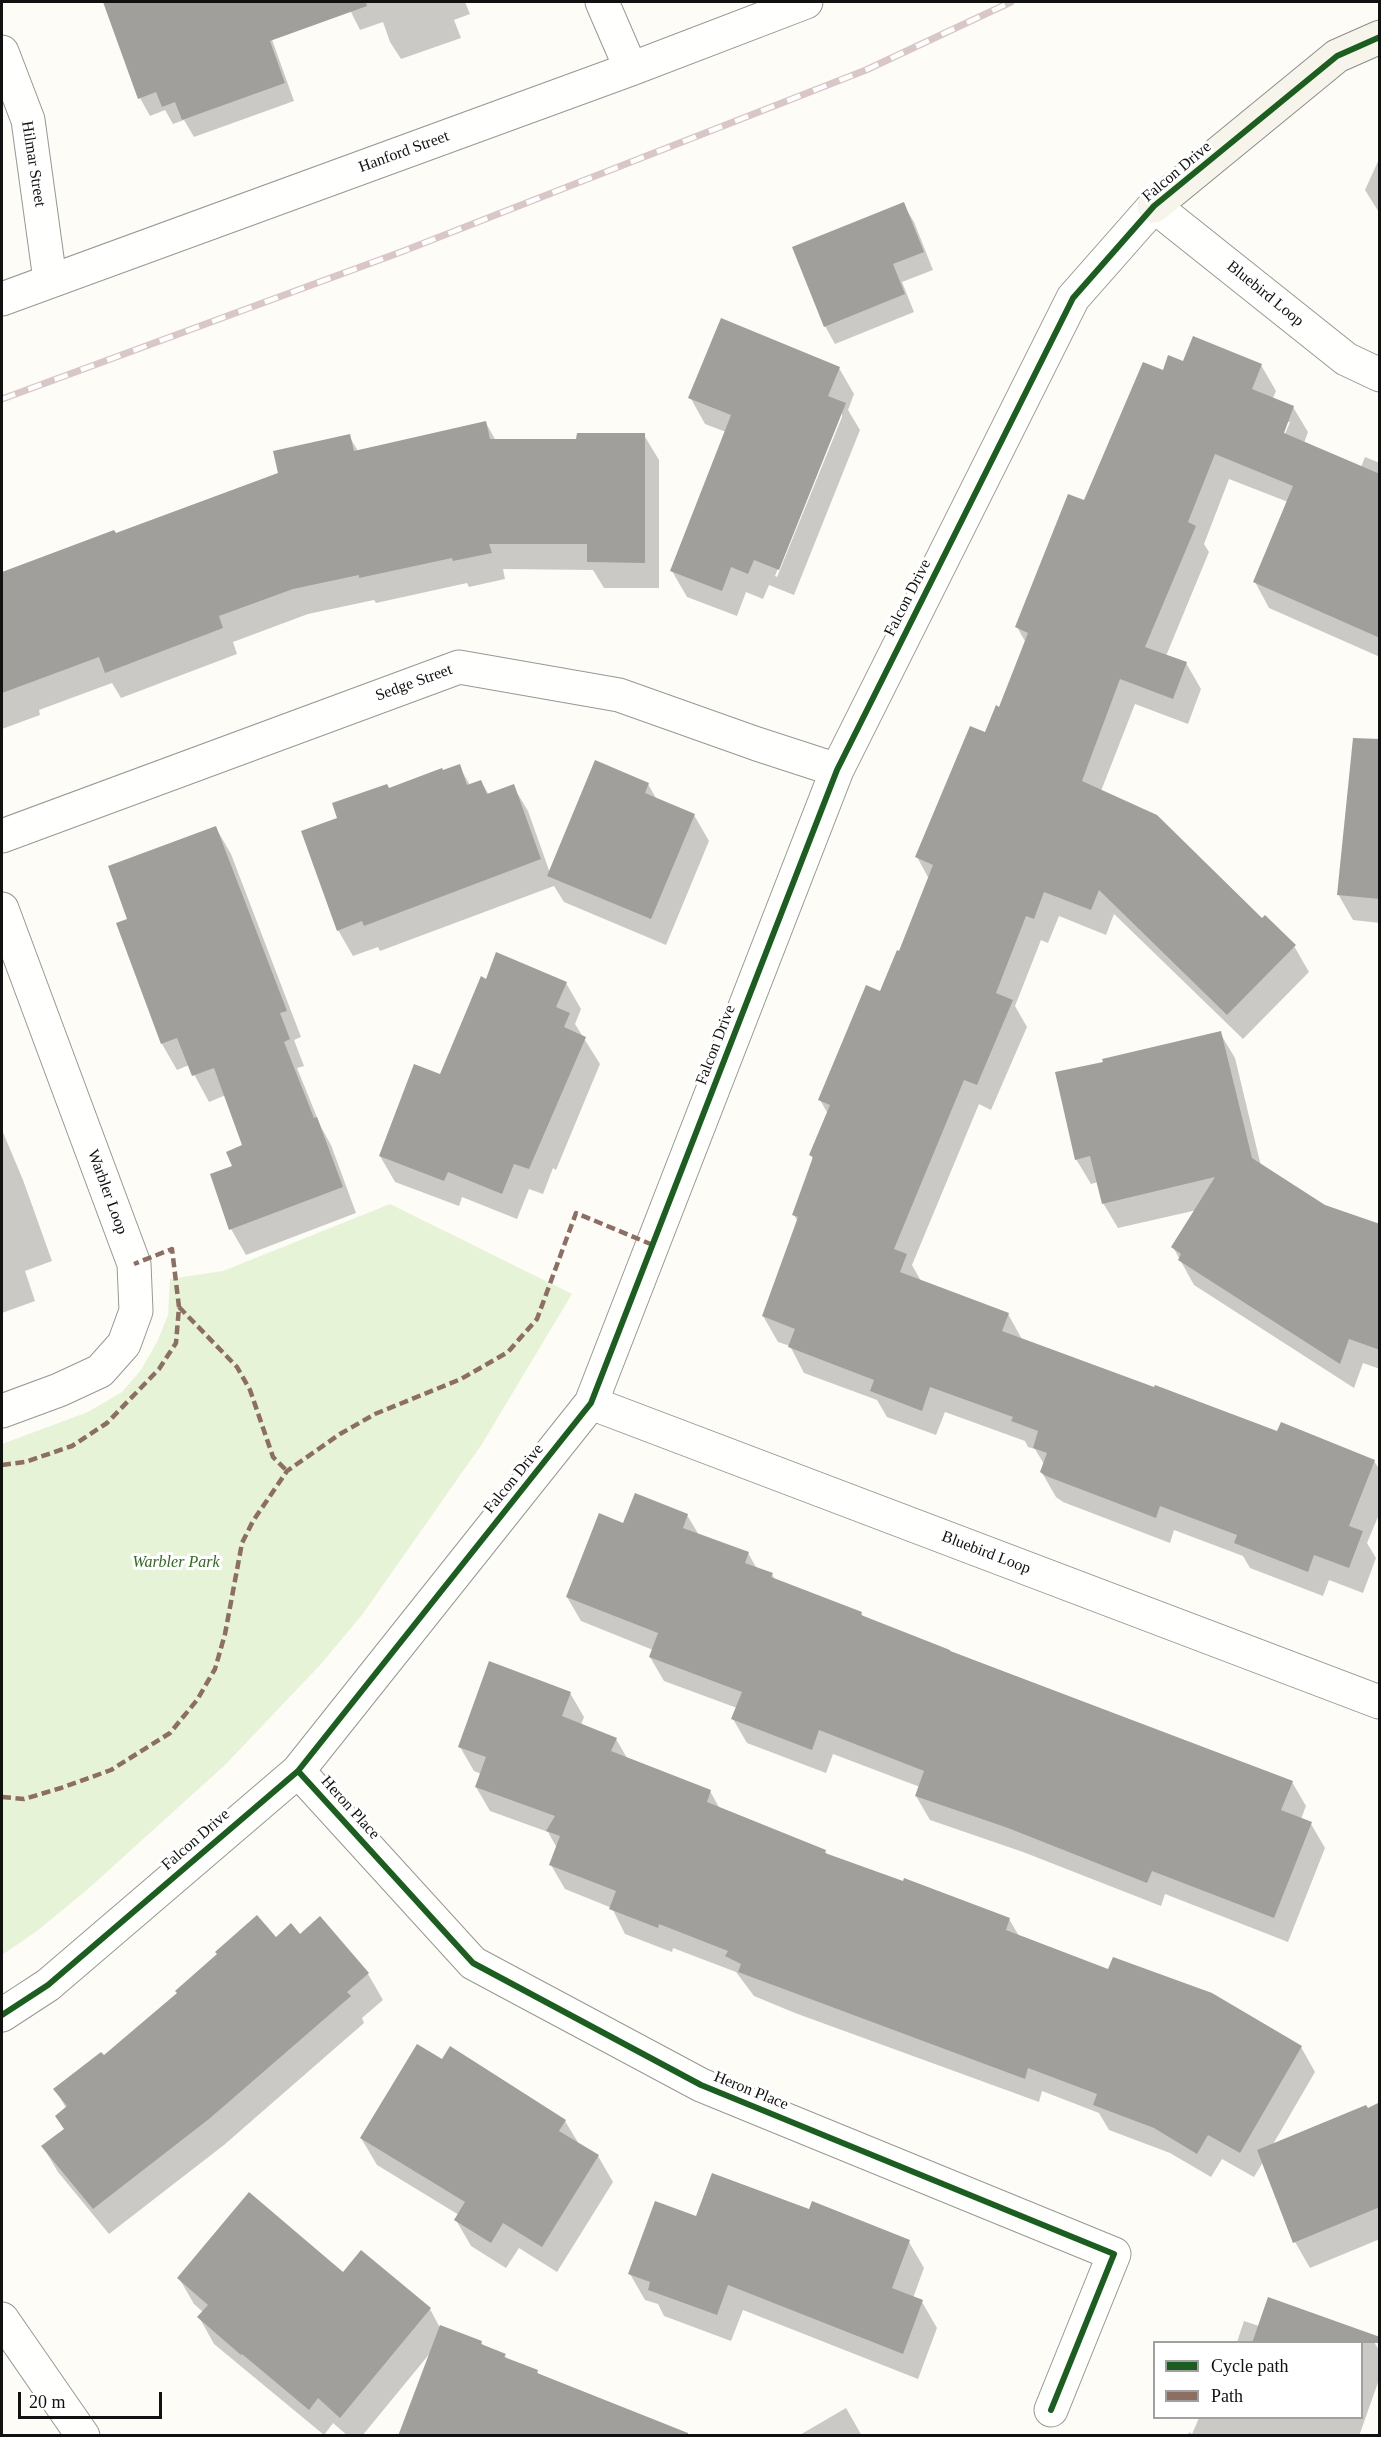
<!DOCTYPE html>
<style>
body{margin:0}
#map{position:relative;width:1381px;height:2437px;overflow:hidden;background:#fdfcf7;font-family:Georgia,serif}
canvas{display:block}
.frame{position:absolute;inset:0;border:3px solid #111;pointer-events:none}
.legend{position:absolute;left:1153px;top:2341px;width:210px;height:78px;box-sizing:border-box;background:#fff;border:2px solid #a0a0a0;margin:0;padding:8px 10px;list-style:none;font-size:18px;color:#111}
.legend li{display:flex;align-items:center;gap:12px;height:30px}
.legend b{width:30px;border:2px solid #a0a0a0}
.scale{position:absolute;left:18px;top:2392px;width:144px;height:27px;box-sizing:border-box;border:3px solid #111;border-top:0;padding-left:8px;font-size:18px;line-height:21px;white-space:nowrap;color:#111;-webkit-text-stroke:4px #fff;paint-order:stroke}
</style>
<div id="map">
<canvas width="1381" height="2437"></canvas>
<div class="frame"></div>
<ul class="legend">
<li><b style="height:8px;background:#1b5e20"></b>Cycle path</li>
<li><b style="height:8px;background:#8d6e63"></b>Path</li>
</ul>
<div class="scale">20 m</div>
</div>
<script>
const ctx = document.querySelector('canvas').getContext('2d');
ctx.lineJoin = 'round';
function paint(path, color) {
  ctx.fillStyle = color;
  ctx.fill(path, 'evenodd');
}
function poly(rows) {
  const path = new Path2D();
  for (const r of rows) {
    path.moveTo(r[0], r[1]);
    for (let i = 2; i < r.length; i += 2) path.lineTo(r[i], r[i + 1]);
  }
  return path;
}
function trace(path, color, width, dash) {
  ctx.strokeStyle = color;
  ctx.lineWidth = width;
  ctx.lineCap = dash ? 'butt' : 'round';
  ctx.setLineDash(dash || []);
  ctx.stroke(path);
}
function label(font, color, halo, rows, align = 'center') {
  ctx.font = font + ' Georgia,serif';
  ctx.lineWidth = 6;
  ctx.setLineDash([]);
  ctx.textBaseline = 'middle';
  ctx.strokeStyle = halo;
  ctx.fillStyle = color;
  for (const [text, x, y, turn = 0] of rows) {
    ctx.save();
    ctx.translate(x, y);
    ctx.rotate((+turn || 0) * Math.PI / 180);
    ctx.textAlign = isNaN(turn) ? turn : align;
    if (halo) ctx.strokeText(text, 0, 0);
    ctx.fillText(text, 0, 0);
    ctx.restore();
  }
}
const green = poly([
 [390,1204,572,1294,482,1444,362,1615,321,1664,225,1765,88,1889,37,1931,2,1955,2,1444,88,1412,122,1392,141,1370,158,1340,168,1315,170,1279,223,1271]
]);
const shadow = poly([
 [104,2,226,2,230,11,265,20,294,101,194,137,184,120,173,124,165,110,150,116,140,98],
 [346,2,465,2,470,14,454,20,461,38,401,59,390,42,383,22,360,30],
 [1380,157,1380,214,1365,190],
 [903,204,914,222,933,270,902,282,914,312,835,344,825,326],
 [1184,363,1261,365,1276,391,1273,398,1293,407,1308,432,1304,443,1361,467,1365,457,1380,463,1380,657,1269,608,1255,582,1288,502,1229,479,1204,544,1209,552,1166,656,1186,663,1201,689,1188,724,1135,704,1101,791,1294,946,1309,972,1243,1039,1114,914,1106,935,1059,916,1048,943,1041,940,1015,1006,1027,1027,991,1110,979,1104,912,1265,921,1281,1008,1314,1023,1341,1278,1433,1374,1461,1380,1470,1380,1512,1367,1543,1376,1558,1363,1593,1329,1580,1323,1596,1250,1568,1243,1556,1174,1530,1170,1543,1063,1502,1056,1497,1041,1471,1044,1464,1035,1449,1028,1447,1025,1441,945,1412,936,1435,887,1417,877,1400,804,1373,790,1346,778,1342,763,1316,798,1222,794,1215,813,1160,811,1155,828,1114,820,1100,881,993,900,953,929,879,917,857,1000,709,1026,643,1017,627,1084,502,1164,372],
 [1287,422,1290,422,1282,441,1280,440],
 [839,368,854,394,848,410,860,430,794,595,769,585,763,599,746,592,737,616,687,597,672,571,726,432,705,424,690,397],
 [842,410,842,417,777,577,775,576],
 [486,423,496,441,578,440,644,435,659,460,659,588,604,588,593,570,503,569,505,579,469,587,467,583,376,603,374,600,308,614,233,642,237,654,121,698,112,683,39,710,40,715,2,729,2,577,279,474,349,436,358,451],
 [459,766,470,785,481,781,489,795,513,786,528,811,550,873,648,784,657,800,694,815,709,841,666,945,564,902,554,886,380,951,378,947,353,956,338,930,339,819,389,790],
 [1379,787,1380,923,1353,920,1338,894],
 [216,828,231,854,301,1037,294,1040,304,1066,297,1068,321,1127,331,1145,356,1213,246,1255,231,1229,233,1167,244,1146,226,1095,209,1102,189,1065,177,1070,162,1044,118,924,129,920],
 [487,981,566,983,581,1009,575,1024,600,1064,556,1170,553,1168,543,1194,529,1189,517,1219,462,1197,459,1206,395,1182,380,1156,441,1076],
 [1220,1033,1235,1058,1261,1166,1325,1207,1380,1227,1380,1369,1363,1363,1354,1388,1194,1285,1173,1247,1197,1210,1118,1228,1103,1203,1098,1182,1091,1184,1076,1159],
 [2,1130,23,1180,52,1261,25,1271,35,1301,2,1313],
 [687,1515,699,1535,748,1553,757,1569,772,1574,775,1580,861,1613,864,1618,1292,1782,1306,1806,1301,1819,1311,1824,1325,1848,1288,1942,1165,1894,1161,1906,1023,1852,930,1820,916,1796,920,1787,833,1754,826,1773,747,1743,733,1719,737,1708,664,1681,650,1657,653,1650,581,1621,567,1597,624,1525],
 [570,1693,584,1717,581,1725,616,1739,627,1758,710,1791,720,1809,825,1851,828,1856,1009,1919,1019,1936,1301,2047,1315,2072,1272,2146,1380,2121,1380,2239,1310,2268,1295,2242,1263,2162,1254,2177,1222,2159,1211,2177,1170,2153,1109,2130,1099,2113,1042,2091,1039,2102,795,2013,754,1996,736,1972,673,1948,672,1952,625,1934,612,1908,565,1889,551,1865,557,1848,548,1832,490,1811,476,1787,481,1774,474,1771,460,1747],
 [300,1936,368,1974,383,2000,362,2018,364,2023,224,2145,109,2234,58,2172,43,2147,65,2130,57,2116,66,2108,55,2089,276,1939],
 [442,2061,565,2121,579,2144,598,2156,613,2182,557,2272,519,2248,506,2268,471,2246,456,2220,459,2215,377,2165,361,2138],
 [810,2211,909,2242,924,2268,913,2298,922,2302,937,2328,918,2379,743,2310,731,2341,664,2316,658,2304,645,2300,630,2274,697,2218],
 [343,2274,430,2309,439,2326,481,2342,484,2347,505,2356,508,2360,537,2371,540,2376,431,2352,362,2436,348,2436,333,2423,324,2435,214,2344,199,2317,203,2312,194,2304,179,2278],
 [1244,2321,1259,2326,1370,2335,1380,2352,1380,2377,1359,2436,1188,2436,1189,2432,1192,2434,1199,2418,1362,2418,1362,2342,1237,2342],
 [846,2408,862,2436,798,2436]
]);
const building = poly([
 [103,2,366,2,367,6,270,41,285,83,182,120,175,102,162,107,156,92,138,99],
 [904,202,924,252,893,264,905,294,824,327,792,247],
 [721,318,840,367,828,396,846,403,779,570,754,560,748,574,731,567,722,591,670,571,731,415,688,398],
 [1193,336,1262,364,1252,389,1294,406,1284,433,1380,474,1380,638,1253,582,1293,486,1215,454,1188,522,1196,526,1145,647,1187,662,1173,699,1120,679,1082,781,1157,815,1262,918,1265,915,1296,945,1227,1015,1099,890,1091,910,1044,892,1034,919,1026,916,996,993,1013,1000,977,1085,964,1080,894,1249,907,1254,900,1272,1009,1313,1002,1331,1154,1387,1155,1385,1277,1431,1281,1422,1375,1460,1349,1526,1363,1531,1349,1568,1314,1555,1308,1572,1234,1543,1237,1535,1160,1506,1156,1518,1046,1476,1040,1472,1047,1453,1033,1448,1038,1431,1011,1421,1013,1417,930,1387,922,1411,870,1391,874,1380,788,1347,795,1329,762,1316,798,1217,792,1215,813,1157,809,1155,830,1105,818,1100,866,985,880,991,897,950,899,951,933,865,915,857,970,726,985,732,996,705,999,707,1028,633,1015,627,1068,494,1084,500,1143,362,1163,370,1168,355,1183,361],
 [486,421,490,439,576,439,577,433,645,433,645,563,587,562,587,544,489,544,492,553,453,561,452,558,359,578,359,575,293,589,219,616,223,628,105,673,99,657,2,693,2,572,114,530,116,533,278,473,273,451,350,434,354,451],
 [1353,738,1380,739,1380,899,1337,895],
 [595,760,649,783,645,793,695,814,651,919,547,876],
 [460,764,467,785,481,780,487,794,514,784,541,859,364,926,362,921,337,931,301,831,337,818,332,803,387,784,389,788,442,768,443,770],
 [216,826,287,1011,280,1013,290,1039,284,1042,314,1118,317,1117,343,1187,229,1230,210,1174,232,1166,226,1152,242,1145,214,1068,192,1076,177,1038,161,1044,116,923,127,919,108,866],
 [496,952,567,982,556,1007,570,1013,564,1027,586,1037,529,1169,514,1164,502,1194,448,1172,444,1181,379,1156,414,1064,440,1074,481,976,486,979],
 [1221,1031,1252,1158,1325,1205,1380,1224,1380,1350,1349,1339,1340,1364,1178,1260,1181,1254,1171,1247,1215,1177,1102,1204,1090,1156,1075,1160,1055,1072,1103,1062,1102,1059],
 [635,1493,688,1514,683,1528,749,1552,745,1563,773,1573,771,1577,862,1612,861,1615,950,1650,950,1651,1293,1781,1281,1810,1312,1822,1274,1918,1152,1871,1147,1883,1008,1828,915,1796,924,1771,819,1730,812,1750,731,1719,742,1692,649,1657,658,1633,566,1597,599,1513,623,1523],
 [489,1661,571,1692,562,1716,617,1738,611,1751,711,1790,707,1802,826,1850,825,1853,903,1881,904,1878,1010,1918,1006,1930,1108,1969,1113,1957,1212,1993,1302,2046,1240,2153,1208,2135,1197,2154,1154,2128,1093,2105,1097,2094,1028,2068,1025,2079,738,1972,741,1964,725,1956,728,1951,659,1924,658,1928,609,1909,616,1891,549,1865,560,1836,546,1831,555,1816,475,1787,486,1757,458,1747],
 [257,1915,276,1937,291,1923,300,1934,320,1916,369,1973,347,1992,351,1996,209,2119,93,2209,41,2146,64,2129,55,2116,67,2106,53,2089,101,2052,104,2055,177,1993,175,1991,217,1954,215,1952],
 [417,2044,442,2059,450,2046,566,2120,559,2131,599,2155,542,2247,503,2223,491,2243,454,2220,465,2202,360,2138],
 [1380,2102,1380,2207,1293,2243,1257,2150,1366,2105,1368,2108],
 [712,2173,809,2209,812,2201,910,2240,892,2288,923,2300,903,2354,728,2285,717,2315,648,2290,650,2282,628,2274,655,2201,696,2216],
 [249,2192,343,2272,361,2250,431,2308,340,2418,318,2398,309,2410,242,2354,241,2355,197,2317,208,2305,177,2278],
 [1268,2297,1380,2337,1380,2343,1252,2343],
 [440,2325,482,2341,481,2344,506,2354,504,2357,538,2370,537,2373,688,2433,688,2436,398,2436]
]);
const street = poly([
 [602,2,631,69],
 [2,52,28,120,50,280],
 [2,299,631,69,806,2],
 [2,836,459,667,619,695,757,744,837,770],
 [2,909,134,1264,136,1311,124,1344,100,1371,59,1390,2,1411],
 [591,1403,1379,1702,1380,1700],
 [298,1771,473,1963,701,2085,1114,2254,1051,2410],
 [2,2015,48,1985,298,1771,591,1403,837,770,1073,298,1154,206,1346,359,1380,375],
 [2,2319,83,2436]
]);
const secondary = poly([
 [1154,206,1337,56,1380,37]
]);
const rail = poly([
 [2,399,401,252,866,70,1011,2]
]);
const quiet = poly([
 [179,1307,237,1367,250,1390,273,1457,287,1471],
 [2,1465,25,1462,72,1446,107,1423,159,1369,176,1343,179,1307,172,1249,134,1264],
 [2,1797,24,1799,61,1788,111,1770,170,1733,197,1700,215,1669,225,1634,242,1543,253,1521,287,1471,340,1434,375,1414,461,1379,508,1352,537,1319,576,1213,653,1245]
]);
const cycleway = poly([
 [298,1771,473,1963,701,2085,1114,2254,1051,2410],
 [2,2015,48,1985,298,1771,591,1403,837,770,1073,298,1154,206,1337,56,1380,37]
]);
const streetNames = [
 ["Hanford Street",404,152,-20],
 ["Hilmar Street",33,164,81],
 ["Falcon Drive",1177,172,-40],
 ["Bluebird Loop",1265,294,39],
 ["Falcon Drive",908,598,-63],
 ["Sedge Street",414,683,-20],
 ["Falcon Drive",716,1045,-69],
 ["Warbler Loop",107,1192,70],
 ["Falcon Drive",514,1479,-51],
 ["Bluebird Loop",986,1553,21],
 ["Heron Place",350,1808,48],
 ["Falcon Drive",196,1840,-41],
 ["Heron Place",751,2091,22]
];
const parkNames = [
 ["Warbler Park",176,1563]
];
paint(green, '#e7f3d7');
paint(shadow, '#0003');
paint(building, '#a19f9c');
trace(street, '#979795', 35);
trace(secondary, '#8e8d8b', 35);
trace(street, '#fffffe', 33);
trace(secondary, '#f6f4eb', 33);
trace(rail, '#d9c6c7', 7);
trace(rail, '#fff', 4.5, [14]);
trace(quiet, '#8d6e63', 4.5, [9, 4.5]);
trace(cycleway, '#1b5e20', 6);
label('16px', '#111', '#fff', streetNames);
label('italic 16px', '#2f6b1f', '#fff', parkNames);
</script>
